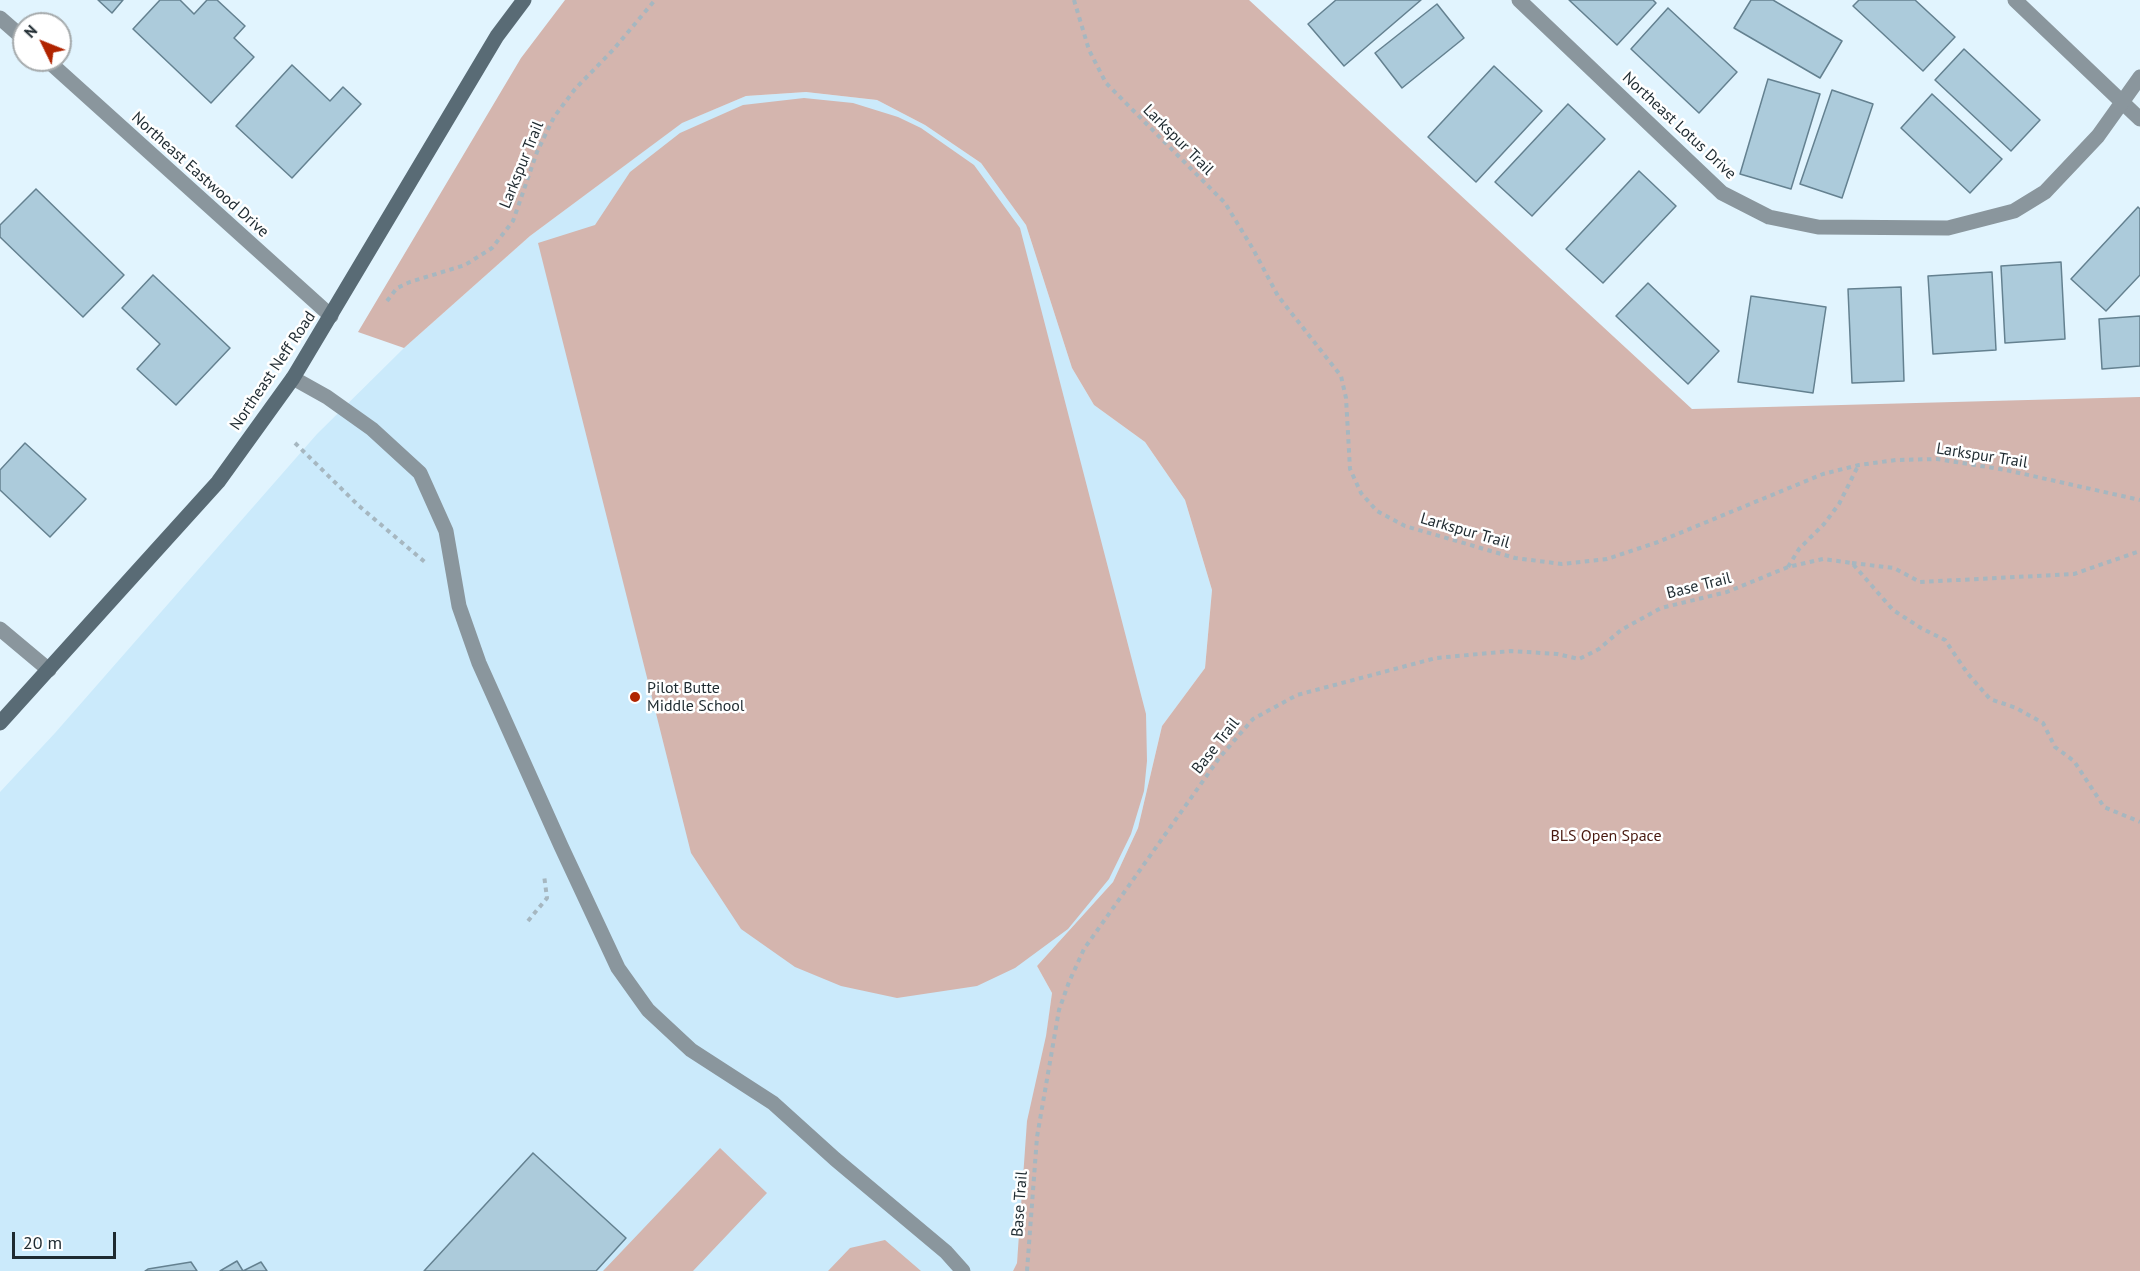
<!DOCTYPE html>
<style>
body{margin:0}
#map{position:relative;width:2140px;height:1271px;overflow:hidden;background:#e1f4fe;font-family:"PT Sans",sans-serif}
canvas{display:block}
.north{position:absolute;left:12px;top:12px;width:60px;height:60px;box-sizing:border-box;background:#fff;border:2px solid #a5aaac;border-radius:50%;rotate:313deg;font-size:16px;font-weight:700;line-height:24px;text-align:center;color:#1e2a30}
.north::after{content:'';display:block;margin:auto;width:21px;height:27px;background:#b02400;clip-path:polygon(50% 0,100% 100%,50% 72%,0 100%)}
.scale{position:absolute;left:12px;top:1232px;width:104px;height:27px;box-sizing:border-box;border:3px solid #1e2a30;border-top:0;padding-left:8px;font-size:18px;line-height:21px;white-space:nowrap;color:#1e2a30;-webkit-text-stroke:4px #fff;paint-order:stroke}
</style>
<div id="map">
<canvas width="2140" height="1271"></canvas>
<div class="north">N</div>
<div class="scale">20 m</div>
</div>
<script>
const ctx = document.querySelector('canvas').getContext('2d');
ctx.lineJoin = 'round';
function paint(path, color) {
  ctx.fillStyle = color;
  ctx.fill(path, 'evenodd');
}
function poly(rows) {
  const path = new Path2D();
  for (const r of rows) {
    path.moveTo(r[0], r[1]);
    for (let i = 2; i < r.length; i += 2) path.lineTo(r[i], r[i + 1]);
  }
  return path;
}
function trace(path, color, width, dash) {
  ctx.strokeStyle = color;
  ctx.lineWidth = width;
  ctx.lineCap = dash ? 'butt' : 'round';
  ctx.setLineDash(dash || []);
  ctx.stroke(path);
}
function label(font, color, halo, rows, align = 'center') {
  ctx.font = font + ' "PT Sans",sans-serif';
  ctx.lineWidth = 5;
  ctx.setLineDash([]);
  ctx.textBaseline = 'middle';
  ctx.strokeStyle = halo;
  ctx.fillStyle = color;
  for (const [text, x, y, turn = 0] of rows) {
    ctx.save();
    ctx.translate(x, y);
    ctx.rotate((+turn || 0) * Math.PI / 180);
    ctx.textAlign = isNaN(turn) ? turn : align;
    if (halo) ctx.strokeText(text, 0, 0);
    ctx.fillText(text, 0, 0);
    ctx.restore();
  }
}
const built = poly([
 [806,92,877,100,925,125,981,163,1026,225,1072,368,1094,405,1145,442,1185,500,1212,590,1205,668,1162,726,1138,828,1113,882,1037,966,1052,993,1017,1263,1013,1271,0,1271,0,792,55,733,317,434,404,348,530,236,681,123,746,96]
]);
const green = poly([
 [565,0,1249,0,1692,409,2140,397,2140,1271,1013,1271,1017,1263,1027,1121,1046,1036,1052,993,1037,966,1113,882,1138,828,1162,726,1205,668,1212,590,1185,500,1145,442,1094,405,1072,368,1026,225,981,163,925,125,877,100,806,92,746,96,682,123,530,236,404,348,358,332,521,58],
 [804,98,853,103,898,117,921,128,974,165,1020,228,1146,714,1147,761,1144,791,1131,834,1109,879,1068,929,1015,968,977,986,897,998,841,986,795,967,741,929,691,853,538,243,595,225,630,172,680,133,743,105],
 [720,1148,767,1193,693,1271,603,1271],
 [885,1240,921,1271,828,1271,850,1248]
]);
const building = poly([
 [98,0,123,0,112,13,98,0],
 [160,0,180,0,194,14,207,0,217,0,245,26,234,38,254,57,211,103,133,29,160,0],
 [1336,0,1421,0,1344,66,1308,24,1336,0],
 [1569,0,1653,0,1656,3,1617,45,1569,0],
 [1751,0,1773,0,1842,41,1820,78,1734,28,1751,0],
 [1859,0,1915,0,1955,37,1923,71,1853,6,1859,0],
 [1437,4,1464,38,1402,88,1375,53,1437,4],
 [1668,8,1737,72,1699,113,1631,49,1668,8],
 [1964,49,2040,120,2011,151,1935,80,1964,49],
 [292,65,330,101,343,87,361,104,292,178,236,126,292,65],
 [1494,66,1542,111,1476,182,1428,137,1494,66],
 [1768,79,1820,94,1791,189,1740,174,1768,79],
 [1832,90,1873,104,1842,198,1800,184,1832,90],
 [1932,94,2002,159,1970,193,1901,128,1932,94],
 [1568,104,1605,139,1532,216,1495,182,1568,104],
 [1639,171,1676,206,1603,283,1566,249,1639,171],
 [36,189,124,275,83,317,0,237,0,225,36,189],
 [2138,207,2140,209,2140,275,2106,311,2071,279,2138,207],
 [2061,262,2065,339,2005,343,2001,266,2061,262],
 [1992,272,1996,350,1933,354,1928,276,1992,272],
 [153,275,230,348,176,405,137,369,160,344,122,308,153,275],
 [1648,283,1719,351,1688,384,1616,316,1648,283],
 [1901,287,1904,381,1852,383,1848,289,1901,287],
 [1751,296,1826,307,1813,393,1738,382,1751,296],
 [2140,316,2140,366,2102,369,2099,319,2140,316],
 [25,443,86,499,50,537,0,490,0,470,25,443],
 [533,1153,626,1238,596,1271,424,1271,533,1153],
 [237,1261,243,1271,261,1262,267,1271,220,1271,237,1261],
 [191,1262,197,1271,145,1271,148,1269,191,1262]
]);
const path = poly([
 [1074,0,1089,50,1106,83,1225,203,1253,249,1278,296,1341,376,1346,398,1350,469,1361,493,1377,511,1405,526,1515,558,1562,564,1607,559,1658,542,1823,474,1859,465,1896,460,1937,459,2006,470,2140,500],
 [387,301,397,288,410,282,465,265,492,248,513,221,537,152,554,117,575,89,613,50,655,0],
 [295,443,359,506,426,563],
 [1852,563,1894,568,1920,582,2074,574,2140,551],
 [1788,567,1799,549,1824,524,1839,504,1858,466],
 [528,921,547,898,544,875],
 [1027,1271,1037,1137,1059,1010,1069,982,1084,949,1220,757,1253,719,1297,695,1436,658,1511,651,1557,654,1579,659,1599,649,1621,630,1661,608,1727,592,1788,567,1823,559,1852,563,1893,610,1921,628,1945,640,1968,674,1990,699,2016,708,2043,723,2055,747,2074,761,2104,807,2140,822]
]);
const service = poly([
 [2122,102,2140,119],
 [293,378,327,397,372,429,420,473,446,531,459,606,479,663,561,846,618,968,648,1010,691,1050,773,1103,835,1159,946,1252,963,1271]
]);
const minor = poly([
 [1519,0,1722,193,1769,217,1818,227,1948,228,2014,211,2045,192,2098,136,2140,77],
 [2015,0,2122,102],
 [0,18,24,39],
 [47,60,331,316],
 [0,629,49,670]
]);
const secondary = poly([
 [0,723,218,482,293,378,497,36,524,0]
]);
const markers = [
 [635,697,6,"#b02400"]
];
const streetNames = [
 ["Northeast Lotus Drive",1679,126,43],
 ["Larkspur Trail",1178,140,45],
 ["Larkspur Trail",522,165,-68],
 ["Northeast Eastwood Drive",200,175,42],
 ["Northeast Neff Road",273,371,-56],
 ["Larkspur Trail",1982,456,9],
 ["Larkspur Trail",1465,531,16],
 ["Base Trail",1699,586,-14],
 ["Base Trail",1216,746,-52],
 ["Base Trail",1020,1204,-86]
];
const poiNames = [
 ["Pilot Butte",647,688],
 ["Middle School",647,706]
];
const parkNames = [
 ["BLS Open Space",1606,836]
];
paint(built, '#cbeafb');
paint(green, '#d4b5ae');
paint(building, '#accbdb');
trace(building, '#648190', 1.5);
trace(path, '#a6b7c0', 4, [4.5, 4.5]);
trace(service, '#8a969d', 15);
trace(minor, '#8a969d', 15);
trace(secondary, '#596b75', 15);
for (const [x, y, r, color] of markers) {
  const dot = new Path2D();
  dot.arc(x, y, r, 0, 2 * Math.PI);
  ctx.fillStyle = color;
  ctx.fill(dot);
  trace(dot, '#fff', 2);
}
label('16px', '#1e2a30', '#fff', streetNames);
label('16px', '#1e2a30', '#fff', poiNames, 'left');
label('16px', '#48190f', '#fff', parkNames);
</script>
